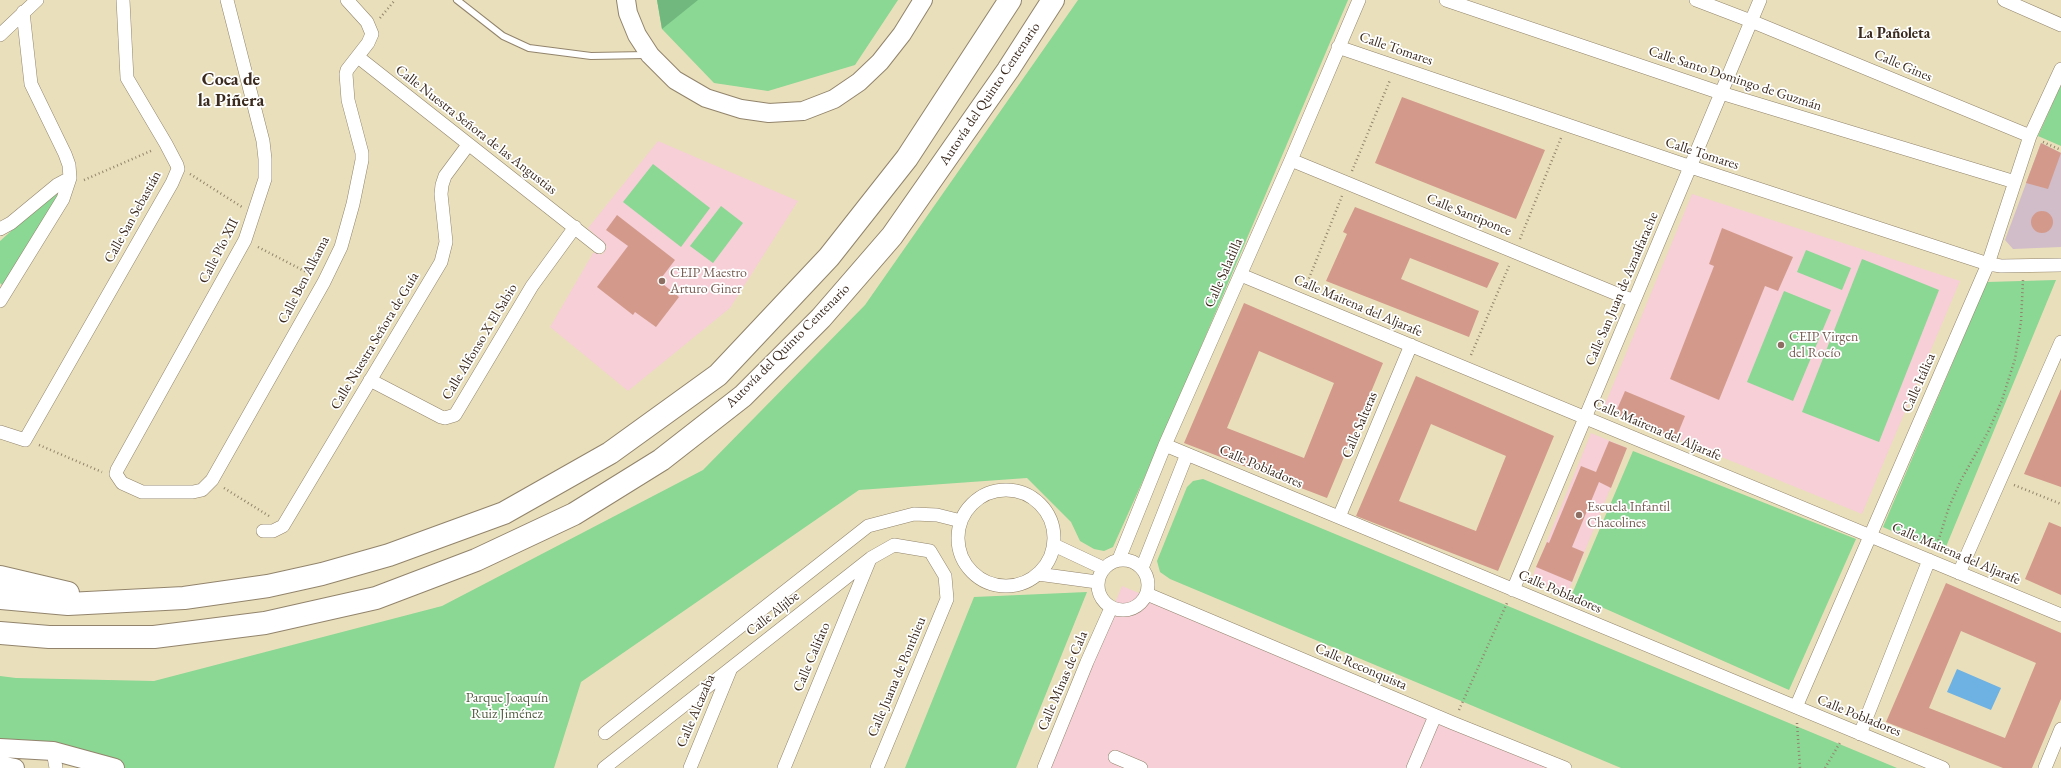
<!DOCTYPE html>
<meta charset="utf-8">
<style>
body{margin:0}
canvas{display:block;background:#e9dfba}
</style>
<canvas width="2061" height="768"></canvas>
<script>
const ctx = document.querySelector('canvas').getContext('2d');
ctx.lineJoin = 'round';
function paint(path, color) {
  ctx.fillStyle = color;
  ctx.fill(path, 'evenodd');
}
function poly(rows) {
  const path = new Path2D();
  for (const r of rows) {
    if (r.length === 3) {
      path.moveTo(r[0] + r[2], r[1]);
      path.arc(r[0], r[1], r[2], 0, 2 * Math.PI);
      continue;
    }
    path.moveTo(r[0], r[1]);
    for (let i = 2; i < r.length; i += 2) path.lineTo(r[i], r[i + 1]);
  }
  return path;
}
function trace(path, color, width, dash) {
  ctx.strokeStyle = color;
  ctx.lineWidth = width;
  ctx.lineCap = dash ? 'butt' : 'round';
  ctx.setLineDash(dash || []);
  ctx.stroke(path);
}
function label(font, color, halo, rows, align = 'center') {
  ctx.font = font + ' "EB Garamond",serif';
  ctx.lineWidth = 3.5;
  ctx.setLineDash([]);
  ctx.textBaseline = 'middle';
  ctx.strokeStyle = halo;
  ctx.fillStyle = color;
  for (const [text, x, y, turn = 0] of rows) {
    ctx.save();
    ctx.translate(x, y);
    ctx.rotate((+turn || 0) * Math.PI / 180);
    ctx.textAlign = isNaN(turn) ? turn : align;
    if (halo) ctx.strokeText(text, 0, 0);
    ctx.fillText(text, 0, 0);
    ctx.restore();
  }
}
const built = poly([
 [658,141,798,201,730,308,628,391,550,327,593,253,599,252,602,255,607,247,588,228],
 [1692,194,1960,281,1862,514,1603,409],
 [1591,433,1627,448,1567,595,1531,580],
 [1122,586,1561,768,1047,768]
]);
const industrial = poly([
 [2041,143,2061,153,2061,247,2013,249,2005,240]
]);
const green = poly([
 [657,0,898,0,855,65,768,91,714,83,662,29],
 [1078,0,1348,0,1164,434,1113,547,1104,551,1094,549,1080,541,1071,522,1027,478,859,490,581,682,554,768,109,768,0,746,0,676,16,678,154,681,442,606,703,470,865,305],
 [2061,85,2061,146,2038,136],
 [653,164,710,208,681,247,623,202],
 [57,190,61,192,3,286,0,283,0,241],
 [721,206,743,223,713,263,690,246],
 [1806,250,1851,268,1842,290,1797,272],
 [1862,259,1939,290,1879,442,1802,412],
 [2056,280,1943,554,1883,527,1987,282],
 [1784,291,1831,310,1793,401,1747,382],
 [1633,451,1856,539,1789,690,1572,594],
 [1203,479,1897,768,1621,768,1170,579,1160,572,1157,561,1187,487,1193,481],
 [1087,592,1016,768,905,768,974,597]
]);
const forest = poly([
 [657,0,698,0,662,29]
]);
const water = poly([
 [1957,669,2001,688,1991,710,1947,692]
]);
const building = poly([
 [1402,97,1545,150,1516,219,1375,163],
 [2041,143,2061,153,2048,189,2026,183],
 [1355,207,1499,263,1487,288,1410,258,1401,279,1479,311,1469,337,1326,281,1347,234,1343,232],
 [2042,222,11],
 [617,215,675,260,659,281,679,297,656,327,635,312,633,315,597,287,628,246,606,230],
 [1722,228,1793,257,1778,291,1765,286,1719,400,1670,379,1714,266,1709,264],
 [1244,303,1383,363,1327,498,1184,443],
 [1259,351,1334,383,1304,458,1227,428],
 [1416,376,1554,436,1498,571,1356,516],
 [1431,424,1506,456,1476,531,1399,501],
 [2061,389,2061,487,2024,474],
 [1625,391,1685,416,1676,438,1615,414],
 [1609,441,1627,448,1611,488,1599,482,1572,547,1584,552,1572,582,1536,567,1547,542,1549,543,1581,466,1596,472],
 [2049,522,2061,527,2061,595,2025,579],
 [1946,583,2061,633,2061,699,2032,768,2003,768,1886,722],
 [1961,631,2036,663,2005,738,1929,708]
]);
const path = poly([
 [380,18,395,0],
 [2043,142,2061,150],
 [1352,171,1390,80],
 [190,174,242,207],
 [84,180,153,150],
 [1520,239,1561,138],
 [258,247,312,275],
 [1306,286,1342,196],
 [1471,355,1509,266],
 [39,445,102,472],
 [2014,485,2061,504],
 [224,488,269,516],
 [1936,548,1949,507,1961,480,1988,432,2002,400,2015,359,2021,322,2023,280],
 [1459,710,1507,603],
 [1797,723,1800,768],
 [1825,768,1841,741]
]);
const lane = poly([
 [457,0,503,36,529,48,591,56,646,55]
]);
const street = poly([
 [227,0,263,141,265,159,265,179,245,240,117,470,116,474,122,483,142,492,193,492,202,490,212,480,324,282,341,247,353,204,362,160,362,153,348,100,346,74,347,70,368,43,372,34,367,22,347,0],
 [1446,0,1721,93,2015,182],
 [1696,0,1751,21,2030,136],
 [2004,0,2061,25],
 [0,35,37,0],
 [1338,47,1691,167,1988,264,2001,266,2061,265],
 [358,57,599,247],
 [1291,160,1634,301],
 [0,229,11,223,57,185,70,178],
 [1241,275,2061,615],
 [0,301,63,199,70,178,69,165,65,154,31,84,23,12],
 [370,380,441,417,445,418,455,415,532,286,575,227],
 [0,432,25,440,172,183,178,169,177,165,166,144,127,78,123,0],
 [1165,445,1943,768],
 [1006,538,48],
 [1339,517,1411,345],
 [263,531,273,531,283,526,441,262,446,242,441,194,442,185,445,176,468,145],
 [1054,545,1103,568],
 [1119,559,1165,445,1291,160,1359,0],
 [1123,585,25],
 [1142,568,1187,454],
 [1959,573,2061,342],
 [1038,574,1097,582],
 [1513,590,1760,0],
 [1147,594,1453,723,1565,768],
 [1796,707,1988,264,2030,136,2061,69],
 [605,733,868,526,914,514,937,515,961,521],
 [1860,734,1929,560],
 [53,751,56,768],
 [1115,757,1141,768],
 [604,768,871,558,894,545,930,551,945,576,947,599,877,768],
 [690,768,731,668],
 [784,768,870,559],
 [1044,768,1087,662,1111,608],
 [1413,768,1435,716],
 [2045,768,2061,729]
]);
const secondary = poly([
 [626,0,628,13,637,35,650,55,675,80,706,98,741,109,769,113,803,111,834,99,859,82,880,62,902,34,923,0],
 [0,748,53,751,115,768],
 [0,765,15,768]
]);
const highway = poly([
 [0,577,68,593],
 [0,598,68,604,184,598,268,586,322,574,389,555,504,513,610,453,718,375,829,257,907,158,1010,0],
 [0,633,49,637,154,637,265,623,376,598,476,560,574,514,661,460,743,396,821,318,892,236,1008,70,1053,0]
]);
const markers = [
 [662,281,4,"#8d6e63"],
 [1781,345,4,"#8d6e63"],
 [1579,515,4,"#8d6e63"]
];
const streetNames = [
 ["Calle Tomares",1396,49,19],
 ["Calle Gines",1903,66,23],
 ["Calle Santo Domingo de Guzmán",1735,79,18],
 ["Autovía del Quinto Centenario",990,94,-56],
 ["Calle Nuestra Señora de las Angustias",476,130,38],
 ["Calle Tomares",1702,154,18],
 ["Calle Santiponce",1469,215,22],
 ["Calle San Sebastián",133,217,-61],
 ["Calle Pío XII",219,251,-63],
 ["Calle Saladilla",1224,273,-66],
 ["Calle Ben Alkama",304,280,-63],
 ["Calle San Juan de Aznalfarache",1622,289,-67],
 ["Calle Mairena del Aljarafe",1358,306,23],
 ["Calle Nuestra Señora de Guía",375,341,-59],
 ["Calle Alfonso X El Sabio",480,342,-59],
 ["Autovía del Quinto Centenario",788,346,-45],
 ["Calle Itálica",1919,383,-66],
 ["Calle Salteras",1360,425,-67],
 ["Calle Mairena del Aljarafe",1657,430,23],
 ["Calle Pobladores",1261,467,23],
 ["Calle Mairena del Aljarafe",1956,554,23],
 ["Calle Pobladores",1560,592,23],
 ["Calle Aljibe",773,614,-38],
 ["Calle Califato",812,657,-67],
 ["Calle Reconquista",1361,667,23],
 ["Calle Juana de Ponthieu",897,677,-67],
 ["Calle Minas de Cala",1063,681,-67],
 ["Calle Alcazaba",696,711,-67],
 ["Calle Pobladores",1859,716,22]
];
const educationNames = [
 ["CEIP Maestro",670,273],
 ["Arturo Giner",670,289],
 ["CEIP Virgen",1789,337],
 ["del Rocío",1789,353],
 ["Escuela Infantil",1587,507],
 ["Chacolines",1587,523]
];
const parkNames = [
 ["Parque Joaquín",507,698],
 ["Ruiz Jiménez",507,714]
];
const neighbourhoodNames = [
 ["La Pañoleta",1894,34]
];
const districtNames = [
 ["Coca de",231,80],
 ["la Piñera",231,101]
];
paint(built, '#f6cfd7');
paint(industrial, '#d1bdc9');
paint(green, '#8bd794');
paint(forest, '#70b87e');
paint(water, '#6eb1e3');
paint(building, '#d39a8c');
trace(lane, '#92846c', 8);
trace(street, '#92846c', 14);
trace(secondary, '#92846c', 20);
trace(highway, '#92846c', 24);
trace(path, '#92846c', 2.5, [1, 3]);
trace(lane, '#fff', 6);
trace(street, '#fff', 13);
trace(secondary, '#fff', 18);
trace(highway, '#fff', 22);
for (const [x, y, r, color] of markers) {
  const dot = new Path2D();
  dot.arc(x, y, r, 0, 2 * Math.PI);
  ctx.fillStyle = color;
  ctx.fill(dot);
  trace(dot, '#fff', 1.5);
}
label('14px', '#3b2a1e', '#fff', streetNames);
label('14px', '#785e54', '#fff', educationNames, 'left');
label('14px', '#535e41', '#fff', parkNames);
label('bold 15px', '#3b2a1e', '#fff', neighbourhoodNames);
label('bold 18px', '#3b2a1e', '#fff', districtNames);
</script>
